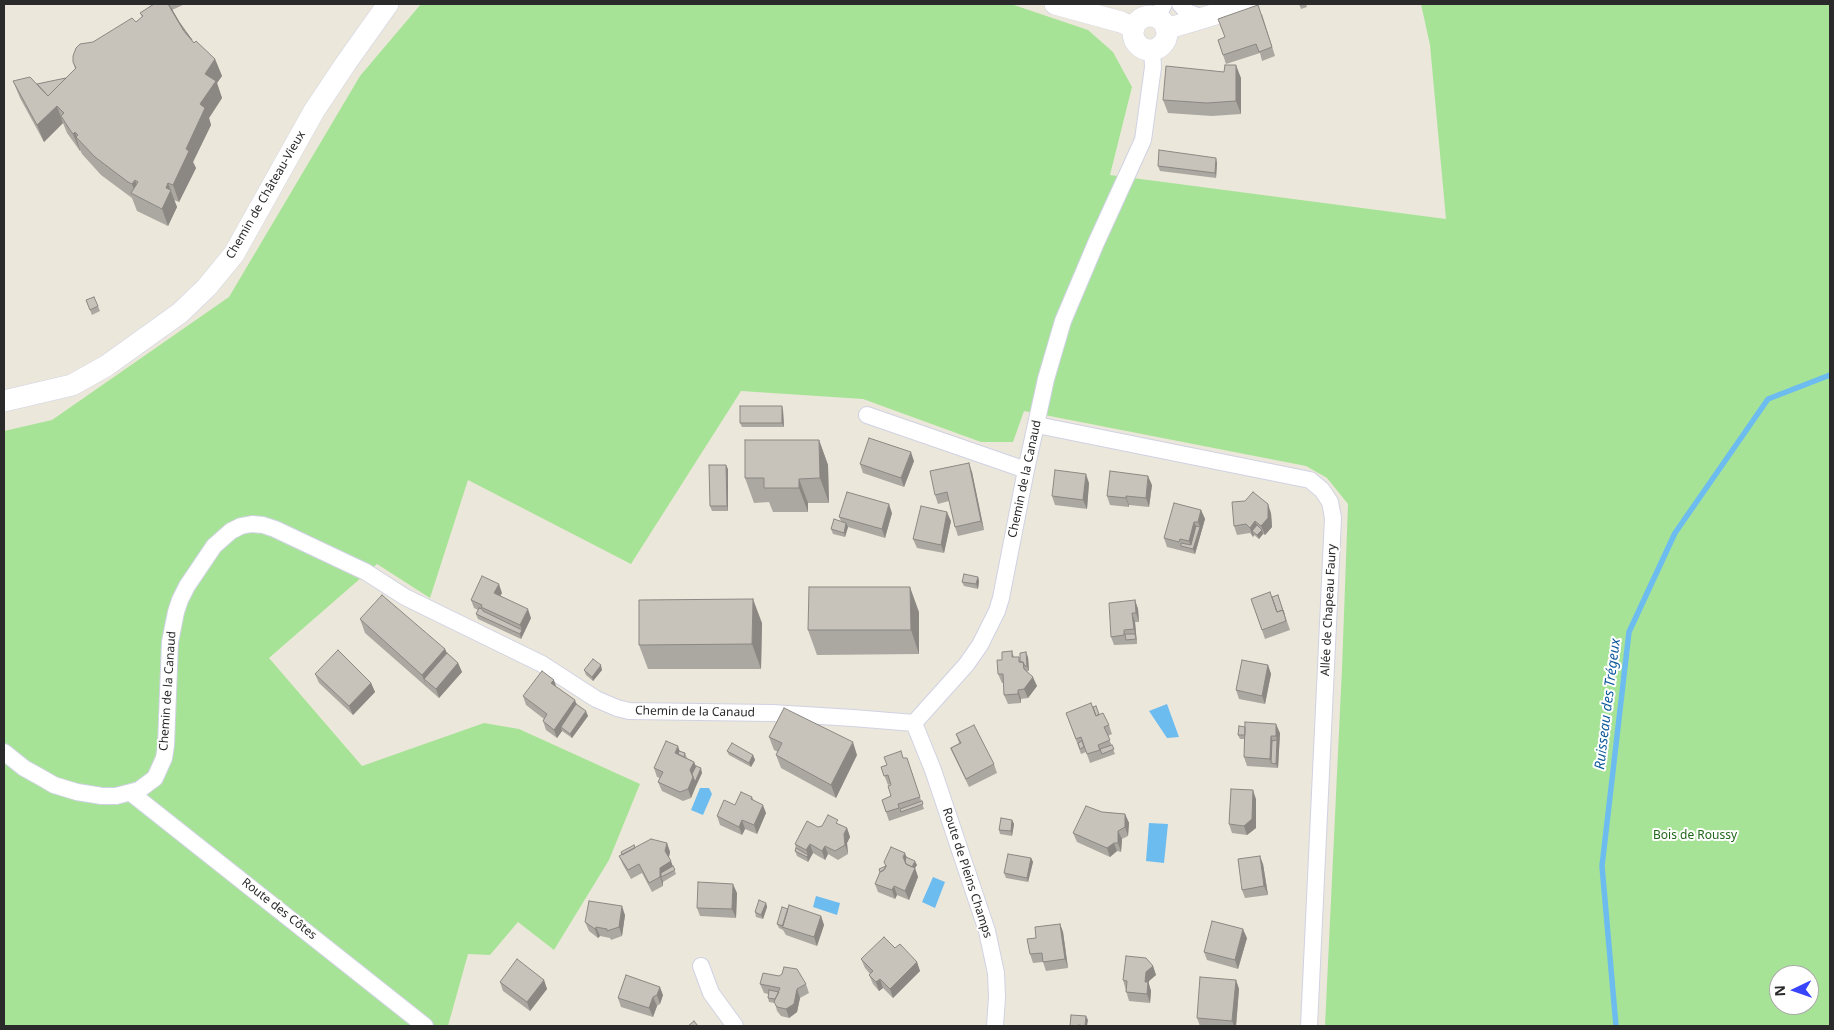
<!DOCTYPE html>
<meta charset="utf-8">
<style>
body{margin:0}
#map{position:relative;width:1834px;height:1030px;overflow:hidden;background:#ece7db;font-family:"Noto Sans",sans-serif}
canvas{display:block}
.frame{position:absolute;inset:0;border:5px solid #2a2a2a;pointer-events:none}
.north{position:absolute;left:1769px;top:965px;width:50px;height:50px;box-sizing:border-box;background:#fff;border:1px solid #aaa;border-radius:50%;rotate:267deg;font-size:14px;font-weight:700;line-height:20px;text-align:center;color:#2a2a2a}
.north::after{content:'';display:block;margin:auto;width:18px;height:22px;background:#3945fb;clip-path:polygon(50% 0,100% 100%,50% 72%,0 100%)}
</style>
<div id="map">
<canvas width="1834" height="1030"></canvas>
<div class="frame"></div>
<div class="north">N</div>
</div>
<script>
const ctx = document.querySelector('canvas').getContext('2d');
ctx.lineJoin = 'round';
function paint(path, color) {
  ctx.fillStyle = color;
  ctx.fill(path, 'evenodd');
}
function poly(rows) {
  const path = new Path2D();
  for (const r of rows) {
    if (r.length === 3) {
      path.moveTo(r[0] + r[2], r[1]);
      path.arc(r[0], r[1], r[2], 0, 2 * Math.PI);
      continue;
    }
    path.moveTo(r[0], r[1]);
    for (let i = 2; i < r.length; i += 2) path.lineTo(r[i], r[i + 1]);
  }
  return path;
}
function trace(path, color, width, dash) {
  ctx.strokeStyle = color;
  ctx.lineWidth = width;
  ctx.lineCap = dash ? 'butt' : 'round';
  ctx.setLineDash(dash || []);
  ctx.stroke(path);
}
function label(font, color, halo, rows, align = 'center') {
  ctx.font = font + ' "Noto Sans",sans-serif';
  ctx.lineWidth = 4;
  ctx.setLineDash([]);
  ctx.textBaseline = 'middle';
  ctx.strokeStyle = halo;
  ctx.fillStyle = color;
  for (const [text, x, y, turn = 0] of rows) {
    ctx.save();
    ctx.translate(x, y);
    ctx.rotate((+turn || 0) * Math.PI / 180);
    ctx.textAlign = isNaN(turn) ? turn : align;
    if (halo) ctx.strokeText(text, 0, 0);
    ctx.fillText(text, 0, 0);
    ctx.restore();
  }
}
const green = poly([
 [421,4,1011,4,1088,30,1113,52,1132,87,1110,175,1446,219,1430,45,1421,4,1830,4,1830,1026,1325,1026,1342,668,1348,504,1327,478,1306,466,1024,411,1013,442,981,442,863,399,741,391,631,564,468,480,430,598,377,564,269,658,362,766,484,723,519,729,640,784,609,860,554,950,518,922,490,955,468,954,448,1026,4,1026,4,431,52,420,229,297,360,76],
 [1779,975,1809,975,1809,1005,1779,1005]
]);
const water = poly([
 [1167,704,1179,737,1167,738,1149,711],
 [700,788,709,788,712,794,703,815,691,810],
 [1149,823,1168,824,1164,863,1146,861],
 [933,877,945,882,935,908,922,902],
 [816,896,840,903,837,915,813,907]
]);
const stream = poly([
 [1616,1026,1602,866,1629,632,1675,533,1768,399,1830,375]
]);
const minor = poly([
 [1180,4,1187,12,1200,17],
 [1157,18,1164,4],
 [867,415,1026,470],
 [1037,425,1310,480,1322,490,1330,502,1333,518,1309,1026],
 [914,723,933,770,987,931,996,973,997,997,995,1026],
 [4,752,24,768,42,778,54,785,77,792,102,796,116,796,139,790,155,778,164,758,166,745,170,642,176,612,180,600,187,586,214,546,231,531,241,526,252,524,263,525,275,529,366,572,405,597,542,664,596,699,617,708,629,711,772,713,853,718,914,723,966,665,980,645,997,611,1001,598,1026,470,1046,379,1063,321,1096,243,1143,140,1153,67,1152,50],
 [131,793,425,1026],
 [701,966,711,993,735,1026]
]);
const tertiary = poly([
 [1055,4,1121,22,1134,28],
 [1150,33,17],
 [1166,29,1249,4],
 [4,401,72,385,106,366,180,313,207,287,234,254,314,111,346,63,388,4]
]);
const wall = poly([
 [154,4,185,4,172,10,179,22,194,43,215,59,222,76,217,83,222,98,209,118,211,125,193,162,196,168,179,202,174,200,177,207,168,226,137,211,132,198,101,175,82,154,80,150,80,151,67,133,63,123,44,142,20,98,13,81,37,84,66,78,75,69,73,62,93,42,136,22,142,17,140,13],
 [1299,4,1306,4,1307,7,1301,9],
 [1262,14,1275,56,1262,61,1260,53,1226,64,1218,40,1225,37],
 [1224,72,1241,78,1241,114,1212,116,1168,113,1163,100],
 [1217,163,1216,178,1160,171,1158,166],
 [86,300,98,306,100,311,92,315],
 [783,410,784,427,742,427,740,423],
 [819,440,828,465,829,503,808,503,808,512,773,512,769,502,754,503,745,478],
 [914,461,904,487,863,473,860,464],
 [728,469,728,511,712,511,710,506],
 [972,472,984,530,958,536,955,527,949,501,938,504,935,495],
 [1089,483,1087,509,1055,505,1052,496],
 [1152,485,1149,507,1129,505,1129,507,1110,505,1107,496],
 [1201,510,1205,519,1195,554,1167,547,1164,538],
 [892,513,885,538,848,527,845,537,833,534,831,529,841,521,839,517],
 [1271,513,1272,527,1265,535,1263,534,1259,539,1254,535,1253,537,1250,533,1237,535,1234,526],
 [951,521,944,553,917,548,913,539],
 [978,577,979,581,978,589,964,586,962,582],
 [502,593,500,596,531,618,521,639,478,619,476,614,478,610,474,608,471,600],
 [1278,595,1290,630,1265,639,1251,599,1274,601],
 [1135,600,1138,609,1139,622,1135,622,1137,644,1114,645,1111,637],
 [919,612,919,654,817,655,808,630],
 [360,619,445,649,447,653,458,663,462,672,439,698,365,633],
 [762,623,761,669,648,669,639,645],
 [1012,651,1014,657,1019,657,1020,661,1028,657,1029,671,1027,671,1037,686,1028,698,1021,699,1021,703,1008,704,1004,695,1004,683,1002,683,998,674,1002,660],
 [1268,665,1271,674,1265,704,1239,699,1236,690],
 [584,670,602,670,593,681,586,675],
 [315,674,371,683,375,692,353,715,319,683],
 [556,687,576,704,588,716,572,738,562,731,557,738,546,730,543,721,544,719,526,705,523,696],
 [1093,707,1109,725,1112,734,1108,736,1115,754,1090,763,1084,746,1086,752,1081,754,1066,713],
 [1280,733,1278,768,1247,766,1244,757,1244,739,1240,739,1238,735],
 [956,734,994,764,997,773,969,787,950,748,959,743],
 [769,737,857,755,836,798,781,768,776,755,778,752,774,750],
 [679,751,685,753,687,758,694,762,696,766,702,773,696,786,696,785,696,786,691,798,683,801,662,791,658,782,660,778,657,777,654,768],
 [727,751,753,755,755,760,751,767,729,755],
 [907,758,924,809,889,821,882,800,891,796,891,784,888,785,881,767],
 [752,797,754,801,766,813,757,834,745,829,742,835,720,825,717,816,735,805],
 [1256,799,1256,828,1247,835,1232,833,1229,824],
 [1102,812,1125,814,1129,823,1128,836,1122,839,1121,852,1117,851,1110,857,1077,842,1073,833],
 [1012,820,1014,824,1012,836,1000,834,999,830],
 [839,824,847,828,850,837,847,843,848,854,838,860,828,854,825,860,813,853,808,862,797,856,795,851,796,848,795,844,818,827],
 [667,843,670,852,669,857,676,874,663,882,663,886,652,892,642,873,631,879,623,865,619,856,635,848],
 [906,857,917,865,915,868,918,877,909,900,897,895,895,899,878,892,875,884,880,872],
 [1031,858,1033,862,1028,882,1006,878,1004,873],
 [1263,864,1268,895,1245,898,1242,890],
 [737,893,736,918,700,916,697,908],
 [766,903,767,907,763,919,756,917,755,912],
 [788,909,821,916,824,925,817,946,786,935,783,930,779,928,777,924],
 [625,915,622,936,611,940,610,938,600,936,598,938,589,931,585,922],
 [1060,924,1063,932,1068,968,1046,971,1043,962,1033,963,1030,954,1036,938],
 [1247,938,1238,969,1207,960,1204,952],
 [895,948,917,962,920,971,893,998,883,988,879,991,873,984,869,975,870,974,865,968,861,959],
 [1153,966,1156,975,1149,981,1149,984,1151,991,1150,1003,1129,1001,1123,980],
 [626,975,663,995,660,1004,657,1006,653,1017,621,1007,618,998],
 [544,980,547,989,530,1011,503,991,500,982],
 [1236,980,1239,989,1236,1026,1200,1026,1197,1018],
 [760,984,806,984,809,993,800,998,797,1012,789,1018,781,1016,777,1011,775,1003,769,1002,768,998,768,994,764,993]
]);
const shadedWall = poly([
 [215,59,222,76,217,83,222,98,209,118,211,125,193,162,196,168,179,202,173,185,186,149,205,74],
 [1236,65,1241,78,1241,114,1236,101],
 [57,106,63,123,44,142,37,125],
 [75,132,78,140,76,137,80,150,80,151,73,134],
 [1216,158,1217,163,1216,178,1215,173],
 [135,180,141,197,136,196,132,184],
 [168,183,177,207,168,226,162,209,166,188],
 [782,406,783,410,784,427,782,423],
 [819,440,828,465,829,503,820,478],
 [911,452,914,461,904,487,901,478],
 [969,463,972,472,984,530,981,521],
 [726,465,728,469,728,511,727,506],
 [1086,474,1089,483,1087,509,1083,500],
 [1148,476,1152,485,1149,507,1146,498],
 [799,479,808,503,808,512,799,488],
 [1126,496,1129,505,1129,507,1126,498],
 [889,504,892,513,885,538,882,529],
 [1268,504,1271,513,1272,527,1265,535,1261,526],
 [1201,510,1205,519,1195,554,1193,549,1200,527,1198,522],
 [947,512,951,521,944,553,941,545],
 [1255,521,1259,529,1252,531,1254,535,1253,537,1250,528],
 [1194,522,1198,531,1192,550,1189,541],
 [846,523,848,527,845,537,844,533],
 [1262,530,1263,534,1259,539,1257,535],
 [978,577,979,581,978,589,976,584],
 [499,584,502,593,497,602,494,593],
 [910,587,919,612,919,654,911,630],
 [753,599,762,623,761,669,752,644],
 [1135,600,1138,609,1139,622,1136,613],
 [528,609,531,618,521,639,520,634,522,630,520,625],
 [1132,613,1135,622,1137,644,1134,629],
 [445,649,450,662,424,679,427,688,422,675],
 [1026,652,1028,657,1029,671,1027,666],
 [458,663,462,672,439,698,436,689],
 [601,665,602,670,593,681,592,677],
 [1268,665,1271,674,1265,704,1262,696],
 [1033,677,1037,686,1028,698,1024,689],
 [554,680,557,689,551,683],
 [371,683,375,692,353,715,349,706],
 [1018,690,1021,699,1021,703,1018,694],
 [575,700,578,708,561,727,562,731,557,738,554,730],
 [586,711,588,716,572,738,570,734],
 [1276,724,1280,733,1278,768,1276,764,1277,740,1276,736],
 [1271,736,1274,745,1271,763,1270,759],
 [853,742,857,755,836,798,831,785],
 [678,746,681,755,675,753],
 [753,755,755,760,751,767,749,763],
 [694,762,697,770,694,778,696,786,691,798,688,789,690,770],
 [701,768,702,773,696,786,695,782],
 [1253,790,1256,799,1256,828,1247,835,1244,826],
 [763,805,766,813,757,834,754,825],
 [1125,814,1129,823,1128,836,1125,827],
 [742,820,745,829,742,835,739,827],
 [1012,820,1014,824,1012,836,1011,831],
 [847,828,850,837,847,843,848,854,845,845,844,834],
 [1118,831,1122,839,1121,852,1118,843],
 [667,843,670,852,668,860,665,851],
 [1114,843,1117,851,1110,857,1107,848],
 [810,844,813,853,808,862,807,857,808,855,806,850],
 [825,846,828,854,825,860,822,851],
 [905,853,908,861,906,866,903,857],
 [1260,856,1263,864,1268,895,1264,886],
 [1031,858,1033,862,1028,882,1027,878],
 [671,861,674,870,661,877,663,882,663,886,660,877,660,868],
 [915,861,917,865,915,868,918,877,909,900,905,891,911,870],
 [733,884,737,893,736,918,732,909],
 [894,886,897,895,895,899,892,890],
 [766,903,767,907,763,919,761,915],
 [622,906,625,915,622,936,619,927],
 [821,916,824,925,817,946,814,937],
 [1060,924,1063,932,1068,968,1065,959],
 [596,927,600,936,598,938,595,929],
 [1243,929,1247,938,1238,969,1235,960],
 [917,962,920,971,893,998,890,989],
 [1153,966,1156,975,1149,981,1149,984,1151,991,1150,1003,1147,994,1145,982,1146,972],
 [880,979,883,988,879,991,876,982],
 [544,980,547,989,530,1011,527,1002],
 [1236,980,1239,989,1236,1026,1234,1026,1232,1021],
 [660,987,663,995,660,1004,657,995],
 [797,989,800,998,797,1012,789,1018,786,1009],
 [653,997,657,1006,653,1017,649,1008],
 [1086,1016,1088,1020,1087,1026,1085,1026]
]);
const building = poly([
 [154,4,168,4,184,31,194,43,196,41,215,59,205,74,216,81,200,104,205,108,186,149,189,151,173,185,168,183,166,188,171,190,162,209,131,193,138,182,135,180,132,184,128,182,95,157,76,137,78,135,75,132,73,134,70,130,61,116,64,113,57,106,37,125,13,81,30,77,48,96,76,68,73,62,73,56,76,48,80,44,93,42,132,18,136,22,143,16,140,13,154,4],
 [1258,5,1272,47,1259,52,1256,44,1223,55,1218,40,1225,37,1218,19,1258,5],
 [171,8,179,22,192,40,184,31,171,9,171,8],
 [1225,65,1236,65,1236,101,1207,103,1163,100,1166,66,1224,72,1225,65],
 [66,78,48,96,37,84,56,80,66,78],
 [1159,150,1216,158,1215,173,1158,166,1159,150],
 [94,297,98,306,90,310,86,300,94,297],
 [740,406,782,406,782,423,740,423,740,406],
 [869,438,911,452,901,478,860,464,869,438],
 [745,440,819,440,820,478,799,479,799,488,764,488,764,478,745,478,745,440],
 [969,463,981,521,955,527,947,492,935,495,930,471,969,463],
 [709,465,726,465,727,506,710,506,709,465],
 [1055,470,1086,474,1083,500,1052,496,1055,470],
 [1110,471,1148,476,1146,498,1126,496,1126,498,1107,496,1110,471],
 [847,492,889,504,882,529,839,517,847,492],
 [1253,492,1268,504,1268,518,1261,526,1255,521,1250,528,1246,524,1234,526,1232,502,1245,501,1253,492],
 [1174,503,1201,510,1198,522,1194,522,1189,541,1180,539,1179,542,1164,538,1174,503],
 [921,506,947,512,941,545,913,539,921,506],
 [834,519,846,523,844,533,831,529,834,519],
 [1257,525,1262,530,1257,535,1252,531,1257,525],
 [1196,526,1200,527,1193,549,1181,546,1181,543,1191,545,1196,526],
 [964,574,978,577,976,584,962,582,964,574],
 [482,576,499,584,494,593,528,609,520,625,481,607,482,605,471,600,482,576],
 [809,587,910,587,911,630,808,630,809,587],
 [1270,592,1277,612,1283,610,1286,621,1262,630,1251,599,1270,592],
 [382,595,445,649,422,675,360,619,382,595],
 [1278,595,1284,614,1283,610,1277,612,1272,597,1278,595],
 [753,599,752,644,639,645,639,600,753,599],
 [1135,600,1136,613,1132,613,1134,629,1124,630,1124,635,1111,637,1109,603,1135,600],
 [479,608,482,609,483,611,522,630,520,634,476,614,479,608],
 [1125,634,1135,634,1136,639,1126,640,1125,634],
 [338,650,371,683,349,706,315,674,338,650],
 [1012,651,1012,657,1019,657,1019,662,1023,662,1024,669,1033,677,1024,689,1018,690,1018,694,1004,695,1003,674,998,674,997,660,1002,660,1002,652,1012,651],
 [1026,652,1027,666,1025,666,1023,662,1020,662,1020,653,1026,652],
 [447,653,458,663,436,689,424,679,447,653],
 [593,659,601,665,592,677,584,670,593,659],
 [1242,660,1268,665,1262,696,1236,690,1242,660],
 [542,671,554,680,551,683,575,700,554,730,543,721,547,714,523,696,542,671],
 [1091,703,1096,716,1103,713,1109,725,1104,727,1110,740,1098,745,1100,750,1087,754,1081,737,1076,739,1066,713,1091,703],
 [576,704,586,711,570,734,561,727,576,704],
 [1096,706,1099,714,1096,716,1093,707,1096,706],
 [784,708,853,742,831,785,776,755,782,743,769,737,784,708],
 [1245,722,1276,724,1276,736,1271,736,1270,759,1244,757,1245,722],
 [974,725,994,764,966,779,951,748,961,743,956,734,974,725],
 [1239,726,1245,727,1245,735,1238,735,1239,726],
 [1277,740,1276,764,1271,763,1272,741,1277,740],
 [666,741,678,746,675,753,694,762,690,770,693,777,688,789,680,792,658,782,663,772,654,768,666,741],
 [1082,741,1084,747,1080,749,1078,743,1082,741],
 [732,743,753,755,749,763,727,751,732,743],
 [1112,745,1114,749,1102,754,1100,749,1112,745],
 [679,751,685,753,684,757,678,754,679,751],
 [901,751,903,758,907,758,920,797,898,804,899,808,886,812,882,800,891,796,888,786,891,785,888,775,884,776,881,767,887,765,884,757,901,751],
 [696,766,701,768,695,782,692,774,696,766],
 [1231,789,1253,790,1252,819,1244,826,1229,824,1231,789],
 [741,792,752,797,751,799,763,805,754,825,742,820,739,827,717,816,724,800,735,805,741,792],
 [922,801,923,804,901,812,900,809,922,801],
 [1086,806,1102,812,1125,814,1125,827,1118,831,1118,843,1114,843,1107,848,1073,833,1086,806],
 [828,815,838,820,836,823,847,828,844,834,845,845,835,851,825,846,822,851,810,844,806,850,795,844,807,821,818,827,822,826,828,815],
 [1001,818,1012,820,1011,831,999,830,1001,818],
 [651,839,667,843,665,851,671,861,660,868,660,877,649,883,639,864,628,870,619,856,651,839],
 [634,845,635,848,622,855,621,852,634,845],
 [891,847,905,853,903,857,906,864,915,868,905,891,894,886,892,890,875,884,880,872,884,870,886,866,884,862,891,847],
 [796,848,808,855,807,857,795,851,796,848],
 [1008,854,1031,858,1027,878,1004,873,1008,854],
 [1260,856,1264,886,1242,890,1238,859,1260,856],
 [906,857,915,861,912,867,906,864,905,861,906,857],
 [673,866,675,870,661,877,661,873,673,866],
 [886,866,884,870,880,872,879,869,886,866],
 [698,882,733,884,732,909,697,908,698,882],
 [759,900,766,903,761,915,755,912,759,900],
 [589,901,622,906,619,927,607,931,607,929,596,927,595,929,585,922,589,901],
 [789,905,821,916,814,937,782,927,789,905],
 [782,907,788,909,783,926,777,924,782,907],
 [1212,921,1243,929,1235,960,1204,952,1212,921],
 [1060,924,1065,959,1043,962,1042,953,1030,954,1027,939,1036,938,1035,927,1060,924],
 [884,937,895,948,900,944,917,962,890,989,880,979,876,982,869,975,873,971,861,959,884,937],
 [1126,956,1146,958,1153,966,1146,972,1145,982,1148,982,1147,994,1126,992,1127,981,1123,980,1126,956],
 [517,959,544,980,527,1002,500,982,517,959],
 [784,967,797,969,806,984,797,989,794,1004,786,1009,777,1007,774,1002,780,988,760,984,763,973,779,976,782,974,784,967],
 [626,975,660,987,657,995,653,997,649,1008,618,998,626,975],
 [1200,977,1236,980,1232,1021,1197,1018,1200,977],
 [769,990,779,992,775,999,768,998,769,990],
 [1071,1015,1086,1016,1085,1026,1078,1025,1078,1026,1070,1026,1071,1015],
 [694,1021,698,1026,688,1026,694,1021]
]);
const streetNames = [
 ["Chemin de Château-Vieux",266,195,-60],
 ["Chemin de la Canaud",1025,479,-78],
 ["Allée de Chapeau Faury",1329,610,-87],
 ["Chemin de la Canaud",168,691,-86],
 ["Chemin de la Canaud",695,712,1],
 ["Route de Pleins Champs",967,873,72],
 ["Route des Côtes",279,909,38]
];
const parkNames = [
 ["Bois de Roussy",1695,836]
];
const waterNames = [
 ["Ruisseau des Trégeux",1608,704,-83]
];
paint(green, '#a7e397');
paint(water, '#6dbcef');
trace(stream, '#6dbcef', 5.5);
trace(minor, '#d0d2e3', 18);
trace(tertiary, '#d0d2e3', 22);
trace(minor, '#fff', 16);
trace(tertiary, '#fff', 21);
paint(wall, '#aba8a1');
paint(shadedWall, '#8b8883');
paint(building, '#c7c3bb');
trace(building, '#8b8883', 1);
label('12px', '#2a2a2a', '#fff', streetNames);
label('12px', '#206719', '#fff', parkNames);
label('italic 14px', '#0c589b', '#fff', waterNames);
</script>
